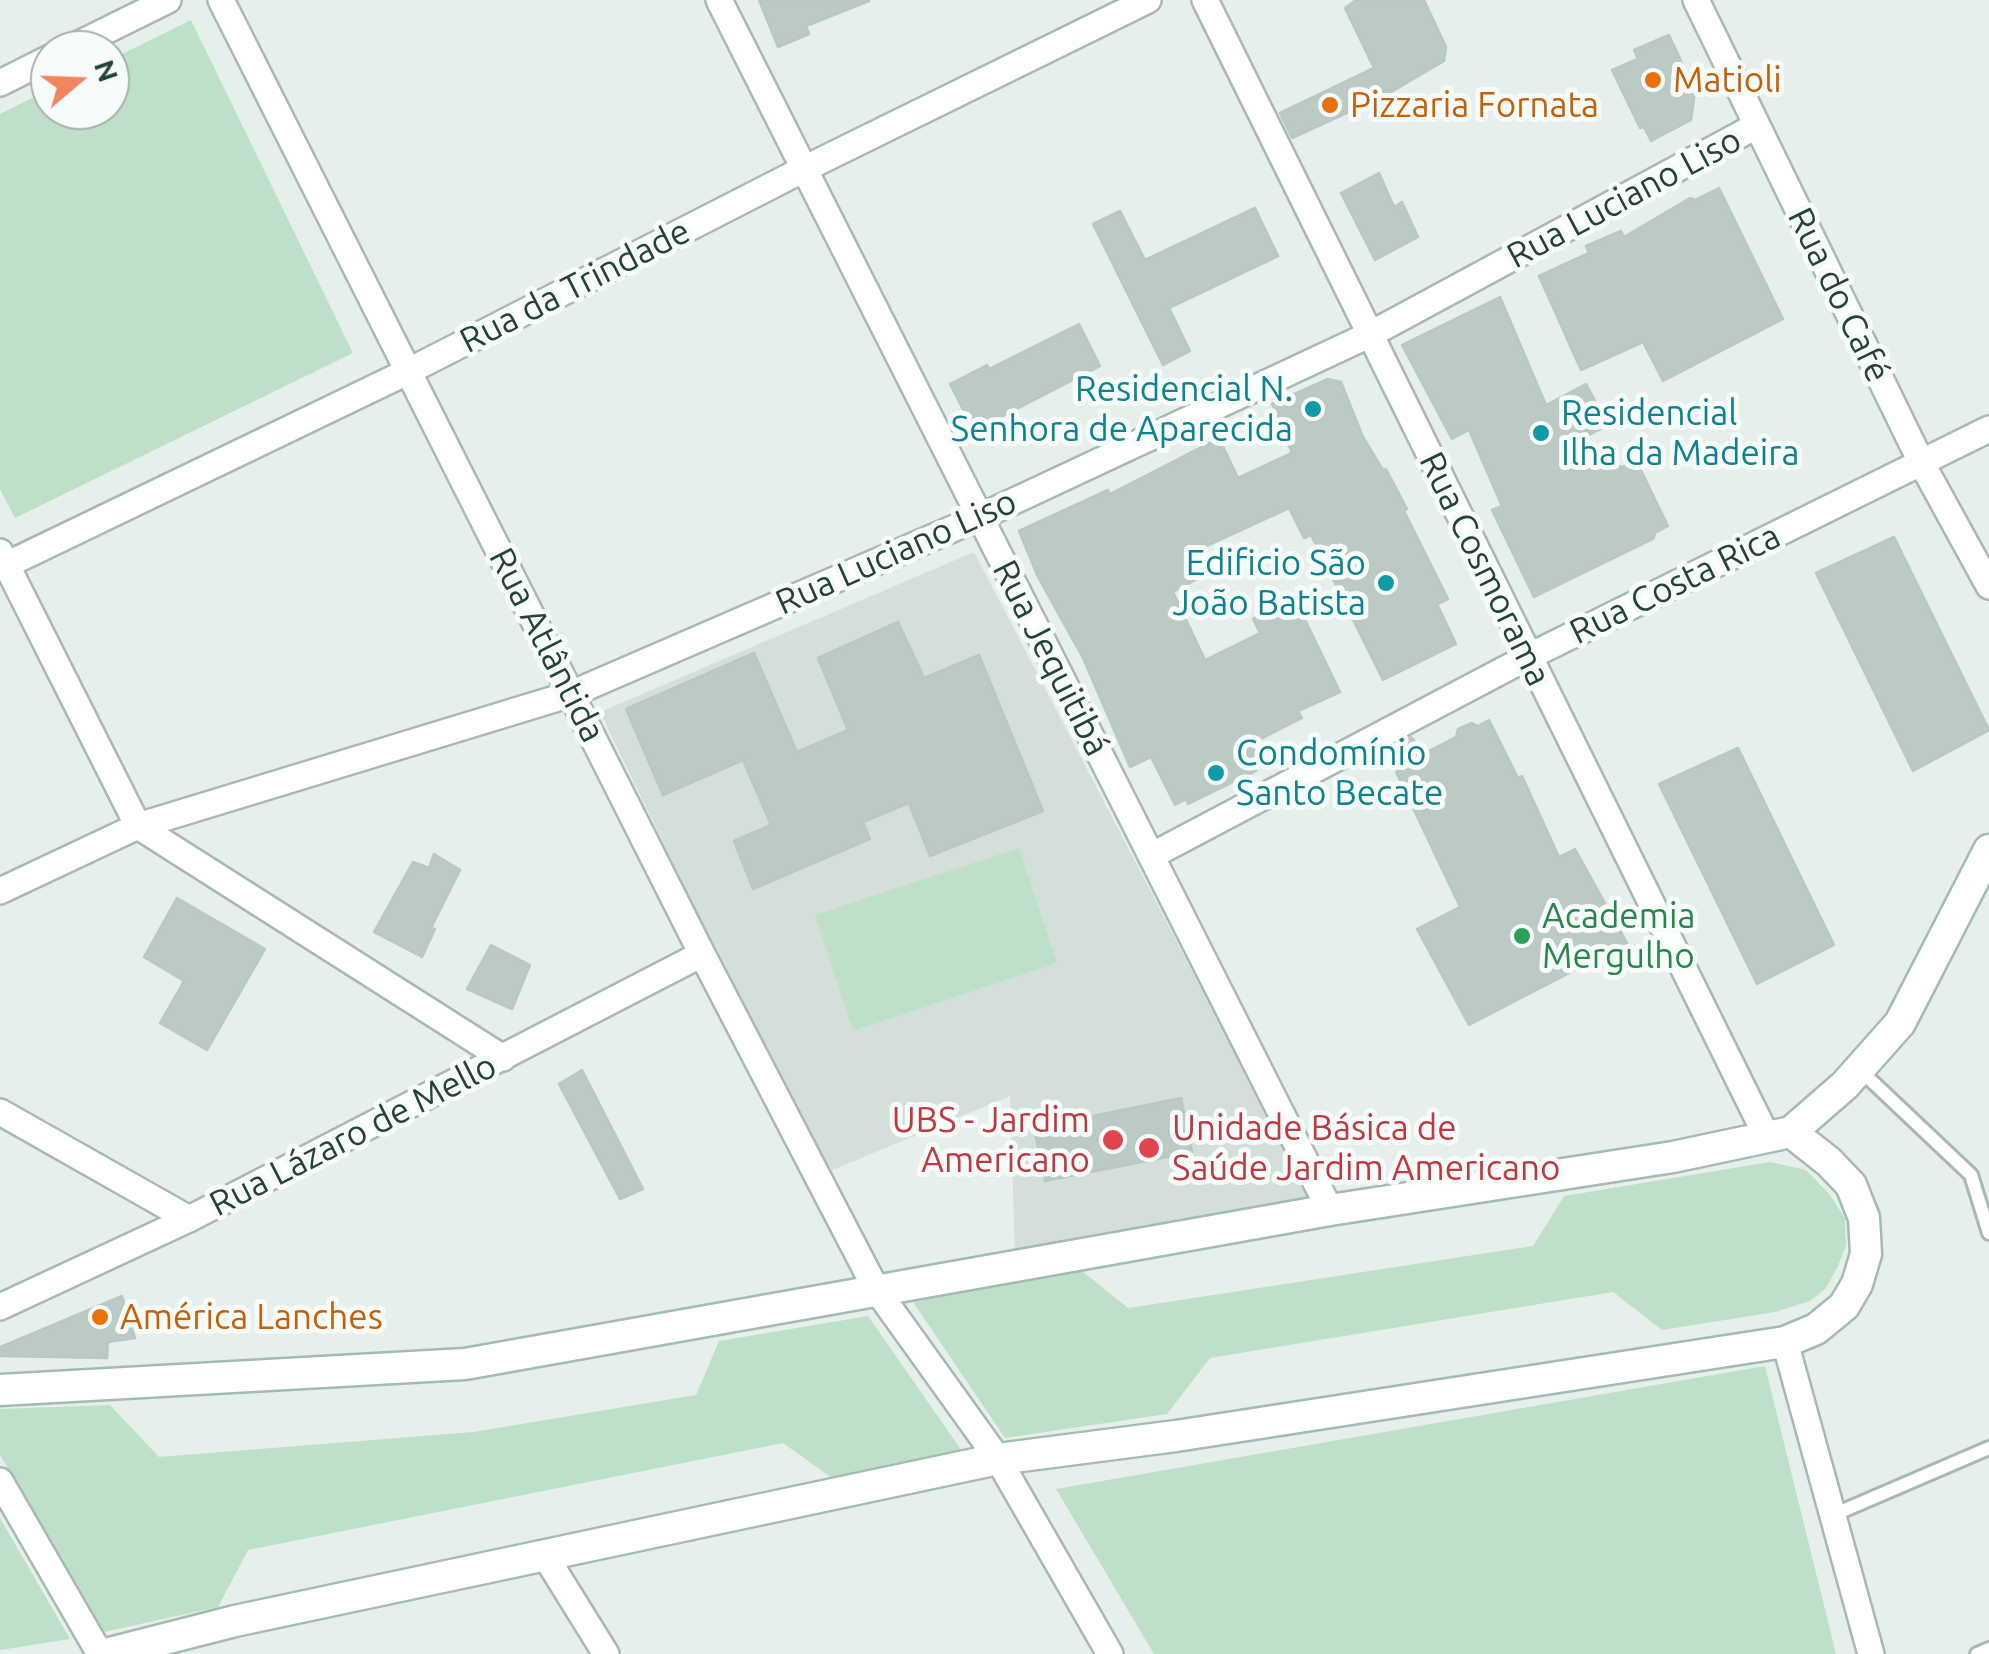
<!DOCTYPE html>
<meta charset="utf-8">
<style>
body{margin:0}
#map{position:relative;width:1989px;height:1654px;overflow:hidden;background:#e6efeb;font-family:Ubuntu,sans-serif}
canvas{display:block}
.north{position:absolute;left:30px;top:30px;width:100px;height:100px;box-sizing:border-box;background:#f7fbf9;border:2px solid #a3b1ad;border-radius:50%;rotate:71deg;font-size:28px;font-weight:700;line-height:40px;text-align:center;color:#24423a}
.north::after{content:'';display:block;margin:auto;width:35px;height:45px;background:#f4845f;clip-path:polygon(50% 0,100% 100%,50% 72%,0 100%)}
</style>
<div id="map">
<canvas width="1989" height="1654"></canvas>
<div class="north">N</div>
</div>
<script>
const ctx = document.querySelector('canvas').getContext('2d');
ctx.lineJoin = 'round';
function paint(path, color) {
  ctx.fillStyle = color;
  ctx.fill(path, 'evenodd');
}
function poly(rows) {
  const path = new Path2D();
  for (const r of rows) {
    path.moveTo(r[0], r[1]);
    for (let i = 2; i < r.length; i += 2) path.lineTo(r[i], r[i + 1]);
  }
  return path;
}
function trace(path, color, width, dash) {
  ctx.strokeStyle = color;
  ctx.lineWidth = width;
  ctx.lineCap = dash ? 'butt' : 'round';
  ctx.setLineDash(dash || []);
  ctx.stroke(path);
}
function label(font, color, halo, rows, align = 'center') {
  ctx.font = font + ' Ubuntu,sans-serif';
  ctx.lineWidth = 10;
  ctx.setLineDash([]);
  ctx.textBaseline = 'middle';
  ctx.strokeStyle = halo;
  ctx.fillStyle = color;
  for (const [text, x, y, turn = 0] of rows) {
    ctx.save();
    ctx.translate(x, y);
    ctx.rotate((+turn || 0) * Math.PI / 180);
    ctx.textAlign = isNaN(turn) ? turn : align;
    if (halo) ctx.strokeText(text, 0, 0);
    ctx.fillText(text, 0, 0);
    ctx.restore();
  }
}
const built = poly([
 [974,552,1213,1011,1314,1201,1015,1254,1010,1096,823,1174,600,712],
 [898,622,916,663,855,707,1043,811,930,856,908,803,819,658],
 [754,653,790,739,663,795,626,709],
 [827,739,754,889,734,842,771,825,749,773]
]);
const green = poly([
 [191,20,353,353,15,518,0,489,0,114,50,89,50,110,110,110,110,60],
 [1019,848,1057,963,853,1031,815,915],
 [1770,1162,1806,1170,1829,1194,1845,1218,1846,1246,1838,1266,1826,1288,1810,1301,1775,1312,1662,1330,1613,1292,1210,1358,1167,1414,1005,1438,913,1302,1082,1271,1128,1308,1533,1246,1564,1196],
 [868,1316,962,1451,832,1478,783,1443,248,1550,218,1607,104,1632,0,1455,0,1409,110,1405,159,1457,473,1432,696,1395,719,1341],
 [1765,1366,1836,1654,1154,1654,1056,1489],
 [0,1518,70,1639,0,1650]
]);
const building = poly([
 [759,0,869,0,869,1,806,26,809,34,778,47,759,0],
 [1356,0,1424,0,1446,47,1444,61,1386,95,1292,138,1280,113,1374,68,1345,8,1356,0],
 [1669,35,1695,91,1691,120,1651,141,1644,127,1640,128,1612,70,1638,59,1634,50,1669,35],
 [1379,173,1394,207,1402,202,1418,237,1375,260,1341,193,1379,173],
 [1719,188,1783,319,1663,381,1643,342,1581,370,1539,276,1589,253,1586,246,1621,231,1624,237,1690,198,1695,200,1719,188],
 [1255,208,1278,256,1169,308,1190,351,1163,365,1093,224,1120,211,1145,260,1255,208],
 [1500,297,1546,405,1586,384,1608,425,1563,449,1622,467,1636,460,1668,526,1655,533,1653,539,1534,597,1492,510,1502,506,1469,430,1452,439,1402,345,1500,297],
 [1079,324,1100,366,974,431,950,384,987,365,989,369,1079,324],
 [1328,379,1341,382,1363,437,1383,470,1386,469,1407,509,1404,511,1448,599,1437,604,1456,644,1383,680,1311,535,1304,538,1289,508,1189,554,1201,577,1173,592,1205,660,1260,633,1253,619,1295,599,1340,692,1298,711,1302,718,1255,742,1265,761,1254,766,1256,771,1188,804,1186,799,1175,805,1151,757,1130,767,1083,658,1038,577,1019,531,1108,490,1110,494,1219,438,1238,478,1292,453,1272,404,1328,379],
 [1894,537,1989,730,1913,771,1816,573,1894,537],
 [898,622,924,678,979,655,1043,811,930,856,909,803,863,822,870,839,753,889,734,841,771,825,743,760,663,795,626,709,754,653,797,752,848,730,818,658,898,622],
 [1489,720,1518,778,1522,776,1559,857,1575,849,1627,943,1469,1025,1417,929,1460,907,1396,772,1409,765,1399,744,1411,737,1425,753,1456,737,1458,729,1472,723,1478,726,1489,720],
 [1738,748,1834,945,1757,984,1659,784,1738,748],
 [434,854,460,870,431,928,435,929,422,957,374,932,413,862,429,868,434,854],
 [177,898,265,949,207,1050,160,1023,184,981,144,957,177,898],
 [491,945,530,965,512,1009,467,989,491,945],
 [582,1070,643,1189,620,1199,559,1084,582,1070],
 [1181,1098,1192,1152,1045,1181,1034,1128,1181,1098],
 [122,1296,135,1338,108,1342,107,1358,0,1356,0,1347,122,1296]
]);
const service = poly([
 [1860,1070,1971,1175,1989,1233],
 [1833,1515,1989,1448],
 [1977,1654,1989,1649]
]);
const minor = poly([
 [221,0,702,954,876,1289,998,1459,1110,1654],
 [719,0,1330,1210],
 [1205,0,1767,1137],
 [1696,0,1921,462,1989,586],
 [67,50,168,0],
 [0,83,50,58],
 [0,552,138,826,503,1058],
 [0,568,409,371,804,169,1148,0],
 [1151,856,1528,657,1989,429],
 [0,891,138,826,571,694,980,517,1371,334,1756,126],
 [0,1112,189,1219],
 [0,1307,189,1219,702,954],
 [1785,1342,1871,1654],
 [0,1481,100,1654],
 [544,1554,606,1654]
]);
const secondary = poly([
 [0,1390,465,1364,1330,1210,1673,1157,1791,1132,1845,1085,1900,1023,1989,850],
 [106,1654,235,1621,998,1459,1176,1436,1785,1342,1816,1329,1844,1306,1857,1284,1866,1254,1864,1218,1851,1185,1829,1162,1791,1132]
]);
const markers = [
 [1653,80,10,"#e8710a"],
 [1330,105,10,"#e8710a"],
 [1313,409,10,"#0f9aa8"],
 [1541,433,10,"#0f9aa8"],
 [1386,583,10,"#0f9aa8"],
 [1216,773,10,"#0f9aa8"],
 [1522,936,10,"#2e9e5b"],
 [1113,1140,12,"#e0444e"],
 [1149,1148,12,"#e0444e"],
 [100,1317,10,"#e8710a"]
];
const foodNames = [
 ["Matioli",1673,80],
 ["Pizzaria Fornata",1350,105],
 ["América Lanches",120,1317]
];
const streetNames = [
 ["Rua Luciano Liso",1624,198,-28],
 ["Rua da Trindade",575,286,-27],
 ["Rua do Café",1839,295,64],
 ["Rua Luciano Liso",896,552,-24],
 ["Rua Cosmorama",1485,569,64],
 ["Rua Costa Rica",1675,584,-26],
 ["Rua Atlântida",547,645,63],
 ["Rua Jequitibá",1051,658,63],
 ["Rua Lázaro de Mello",353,1135,-27]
];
const cultureNames = [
 ["Residencial N.",1293,389],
 ["Senhora de Aparecida",1293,429],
 ["Residencial",1561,413,"left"],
 ["Ilha da Madeira",1561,453,"left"],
 ["Edificio São",1366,563],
 ["João Batista",1366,603],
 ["Condomínio",1236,753,"left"],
 ["Santo Becate",1236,793,"left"]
];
const leisureNames = [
 ["Academia",1542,916],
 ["Mergulho",1542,956]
];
const healthNames = [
 ["UBS - Jardim",1090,1120],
 ["Americano",1090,1160],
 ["Unidade Básica de",1172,1128,"left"],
 ["Saúde Jardim Americano",1172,1168,"left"]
];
paint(built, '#d4dfda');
paint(green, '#bfe0c8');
paint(building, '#bbcac4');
trace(building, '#b8c9c2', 2.5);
trace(service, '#a8b8b2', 18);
trace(minor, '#a8b8b2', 30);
trace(secondary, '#a4bbb3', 35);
trace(service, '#fff', 12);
trace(minor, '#fff', 25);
trace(secondary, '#fff', 30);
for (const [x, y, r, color] of markers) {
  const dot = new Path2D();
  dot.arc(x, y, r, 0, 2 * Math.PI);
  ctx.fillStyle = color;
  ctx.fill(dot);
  trace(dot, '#f7fbf9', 4);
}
label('35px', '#c56008', '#f7fbf9', foodNames, 'left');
label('35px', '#24423a', '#f7fbf9', streetNames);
label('35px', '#0d838f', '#f7fbf9', cultureNames, 'right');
label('35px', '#27864d', '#f7fbf9', leisureNames, 'left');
label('35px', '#be3a42', '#f7fbf9', healthNames, 'right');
</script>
